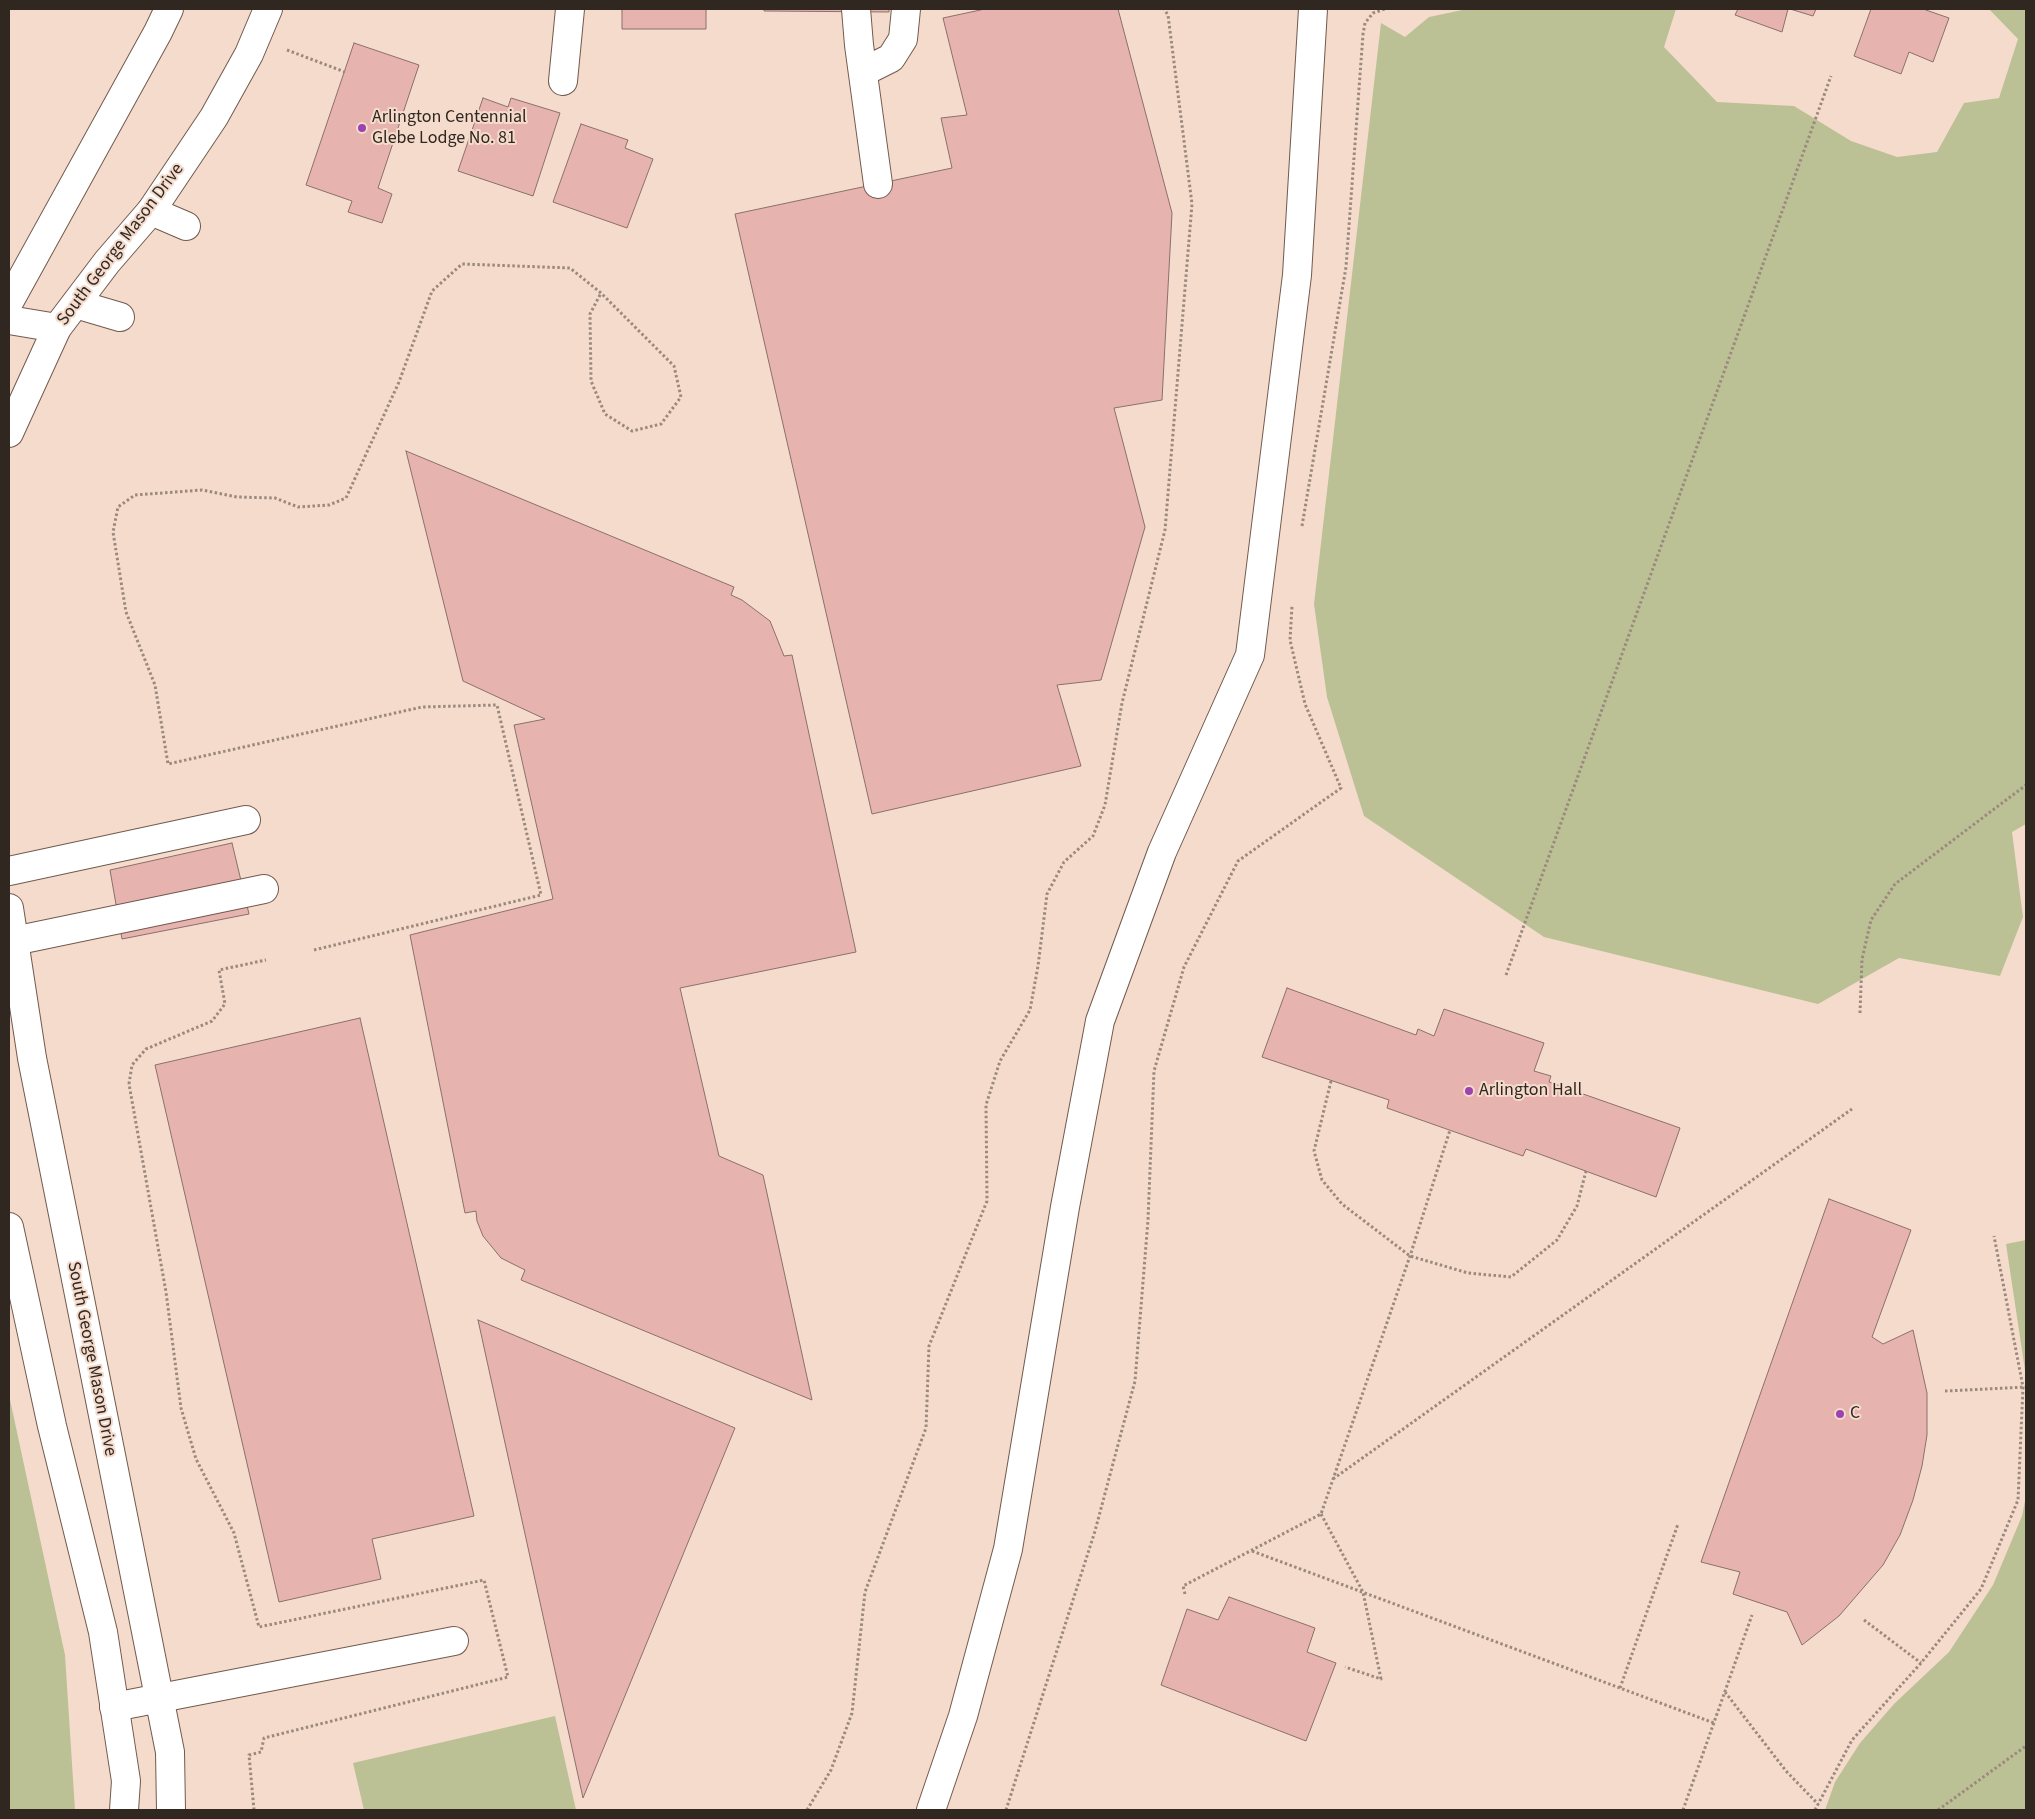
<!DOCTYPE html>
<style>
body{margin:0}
#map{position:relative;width:2035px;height:1819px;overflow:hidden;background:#f5dbcc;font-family:"Source Sans 3",sans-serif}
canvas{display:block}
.frame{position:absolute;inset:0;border:10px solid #302721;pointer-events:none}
</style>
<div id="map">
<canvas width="2035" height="1819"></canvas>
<div class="frame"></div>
</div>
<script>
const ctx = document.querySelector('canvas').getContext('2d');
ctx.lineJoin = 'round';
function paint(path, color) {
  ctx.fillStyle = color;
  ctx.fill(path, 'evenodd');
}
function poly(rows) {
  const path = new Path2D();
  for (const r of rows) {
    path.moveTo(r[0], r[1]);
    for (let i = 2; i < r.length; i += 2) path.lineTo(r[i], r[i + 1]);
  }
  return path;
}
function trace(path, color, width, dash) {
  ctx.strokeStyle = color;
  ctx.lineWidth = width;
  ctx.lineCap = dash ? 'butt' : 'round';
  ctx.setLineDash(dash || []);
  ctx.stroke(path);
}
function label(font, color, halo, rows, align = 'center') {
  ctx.font = font + ' "Source Sans 3",sans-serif';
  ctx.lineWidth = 4;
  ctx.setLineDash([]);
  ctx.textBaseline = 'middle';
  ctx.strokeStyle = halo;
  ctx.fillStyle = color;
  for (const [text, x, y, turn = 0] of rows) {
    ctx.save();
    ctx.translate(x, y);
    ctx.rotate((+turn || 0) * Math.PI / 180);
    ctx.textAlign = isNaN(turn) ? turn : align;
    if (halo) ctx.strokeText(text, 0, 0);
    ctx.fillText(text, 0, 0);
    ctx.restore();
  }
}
const green = poly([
 [1467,9,1676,9,1664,47,1717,102,1794,106,1851,141,1897,157,1937,152,1964,103,1999,98,2018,39,1989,9,2026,9,2026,824,2012,832,2023,917,2000,976,1899,958,1818,1004,1544,937,1364,816,1327,697,1314,604,1381,23,1405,37,1429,17],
 [2026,1240,2026,1377,2006,1244],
 [9,1395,65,1655,75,1810,9,1810],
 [2026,1496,2026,1810,1825,1810,1835,1782,1860,1743,1894,1704,1949,1652,1993,1585,2022,1516],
 [555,1716,576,1810,364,1810,353,1763]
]);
const building = poly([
 [620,9,706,9,706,29,622,29,622,10,620,9],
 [764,9,889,9,889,12,764,11,764,9],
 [985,9,1118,9,1172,213,1162,400,1114,408,1145,527,1101,680,1057,685,1081,766,872,814,735,214,952,168,941,118,967,115,943,18,985,9],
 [1738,9,1788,9,1782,32,1735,15,1738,9],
 [1790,9,1816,9,1813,16,1790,9],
 [1871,9,1923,9,1949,18,1933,62,1909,52,1901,74,1854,56,1871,9],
 [354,43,419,65,378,188,392,194,382,223,348,212,352,201,306,185,354,43],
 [483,98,508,107,511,98,560,113,533,196,458,171,483,98],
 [581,124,628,140,625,148,653,159,627,228,553,202,581,124],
 [406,451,734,587,731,595,742,600,770,621,784,656,792,655,856,952,680,988,719,1156,763,1175,812,1400,521,1280,525,1270,501,1258,483,1236,477,1221,476,1211,465,1213,410,935,553,899,514,725,545,719,463,681,406,451],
 [232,843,249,914,122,939,110,870,232,843],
 [1287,988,1416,1035,1418,1029,1434,1036,1444,1009,1544,1043,1534,1071,1551,1076,1549,1082,1680,1128,1656,1197,1526,1149,1523,1156,1387,1108,1389,1100,1262,1057,1287,988],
 [360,1018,474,1516,372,1539,381,1579,279,1602,155,1065,360,1018],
 [1829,1199,1911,1230,1872,1337,1883,1344,1913,1330,1927,1393,1927,1435,1922,1466,1913,1500,1900,1535,1883,1565,1839,1616,1802,1645,1787,1612,1733,1594,1740,1572,1701,1562,1829,1199],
 [478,1320,735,1428,583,1798,478,1320],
 [1229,1597,1315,1628,1307,1652,1336,1663,1306,1741,1161,1685,1187,1609,1218,1620,1229,1597]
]);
const path = poly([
 [287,50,345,72],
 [1302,526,1346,267,1363,34,1365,23,1373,13,1385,9],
 [314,950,541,895,497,705,422,707,168,764,155,685,126,612,113,532,118,507,135,495,202,490,237,497,275,498,298,507,329,505,346,498,399,382,432,291,462,264,570,268,601,293,674,366,681,397,661,424,632,431,605,414,591,381,590,314,601,293],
 [1506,975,1831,76],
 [1860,1013,1862,959,1871,920,1895,884,2026,785],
 [1331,1081,1314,1151,1322,1180,1342,1204,1410,1256,1468,1273,1511,1277,1557,1240,1577,1206,1586,1171],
 [1945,1391,2026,1387],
 [1333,1479,1852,1109],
 [1321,1514,1363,1592,1381,1679,1345,1667],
 [1252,1551,1714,1723],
 [1185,1594,1183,1586,1321,1514,1410,1256,1450,1130],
 [1864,1620,1921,1663],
 [1620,1688,1678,1524],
 [1725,1692,1786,1771,1818,1804],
 [254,1810,249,1755,261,1752,264,1738,508,1677,484,1580,259,1627,234,1533,196,1459,181,1408,166,1292,129,1084,132,1065,146,1049,212,1021,225,1004,219,970,266,960],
 [807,1810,831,1770,852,1713,865,1592,926,1428,929,1346,987,1201,986,1105,1000,1061,1030,1010,1038,966,1047,894,1064,862,1093,836,1105,805,1122,703,1165,530,1192,204,1168,15,1164,9],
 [1006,1810,1095,1531,1135,1381,1148,1220,1154,1071,1184,967,1238,861,1341,788,1305,704,1290,640,1292,606],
 [1683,1810,1752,1615],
 [1815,1810,1852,1740,1921,1663,1981,1589,2018,1500,2023,1387,1994,1236],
 [1938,1810,2026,1746]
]);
const minor = poly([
 [856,9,859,45,878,184],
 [863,72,891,58,903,39,906,9],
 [563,81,570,9],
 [151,211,186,226],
 [76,304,120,317],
 [9,320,57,328],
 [9,871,246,820],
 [9,942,264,889],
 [114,1707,454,1641],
 [931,1810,963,1716,1008,1549,1065,1207,1100,1021,1162,852,1250,655,1297,275,1313,9]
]);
const major = poly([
 [9,302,158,32,169,9],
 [9,433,57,328,107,262,151,211,214,117,249,54,268,9],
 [9,908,32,1058,170,1752,171,1810],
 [9,1227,52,1426,103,1632,126,1781,124,1810]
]);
const markers = [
 [362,128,5,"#9c43af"],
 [1469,1091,5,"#9c43af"],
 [1840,1414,5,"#9c43af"]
];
const poiNames = [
 ["Arlington Centennial",372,118],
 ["Glebe Lodge No. 81",372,139],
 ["Arlington Hall",1479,1091],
 ["C",1850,1414]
];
const streetNames = [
 ["South George Mason Drive",121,245,-53],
 ["South George Mason Drive",91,1359,79]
];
paint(green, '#bbc195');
paint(building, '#e7b3af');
trace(building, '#8a6f6d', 1);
trace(minor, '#715a4e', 30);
trace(major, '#715a4e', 30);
trace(path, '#9b897e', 3, [2.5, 2.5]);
trace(minor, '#fff', 28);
trace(major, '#fff', 28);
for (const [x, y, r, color] of markers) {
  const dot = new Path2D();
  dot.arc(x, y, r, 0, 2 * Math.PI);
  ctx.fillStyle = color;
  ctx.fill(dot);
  trace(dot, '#f5dbcc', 2);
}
label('18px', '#302721', '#f5dbcc', poiNames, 'left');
label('18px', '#302721', '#f5dbcc', streetNames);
</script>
